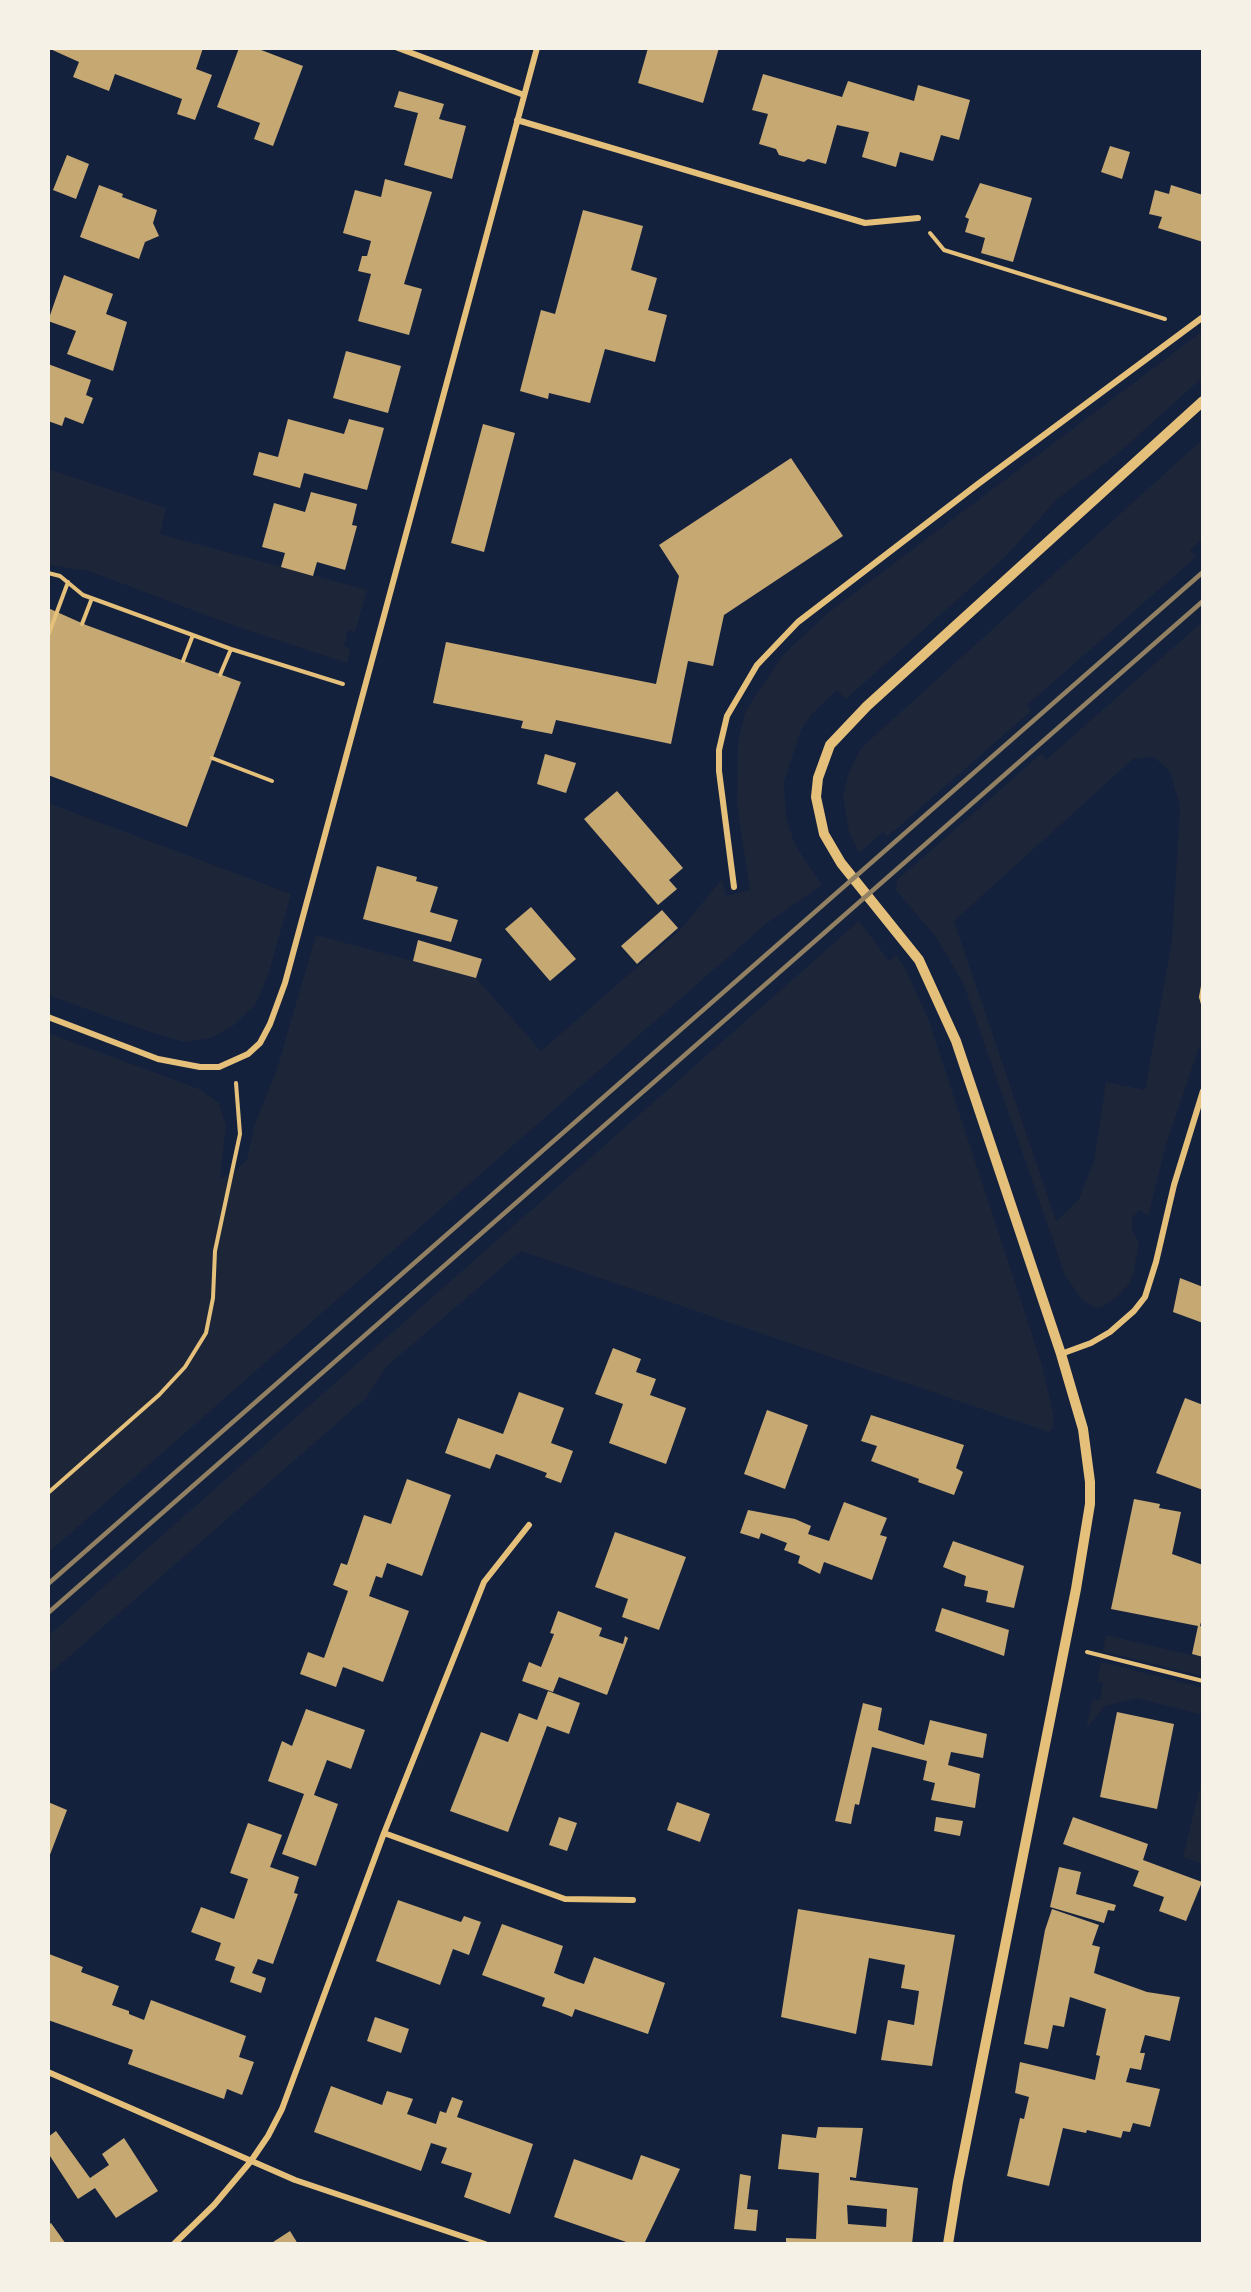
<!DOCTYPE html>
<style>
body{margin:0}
#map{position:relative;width:1251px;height:2292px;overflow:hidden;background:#14213d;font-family:Commissioner,sans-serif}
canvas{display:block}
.frame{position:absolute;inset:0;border:50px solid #f6f1e7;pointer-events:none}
</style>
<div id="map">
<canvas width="1251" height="2292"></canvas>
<div class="frame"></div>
</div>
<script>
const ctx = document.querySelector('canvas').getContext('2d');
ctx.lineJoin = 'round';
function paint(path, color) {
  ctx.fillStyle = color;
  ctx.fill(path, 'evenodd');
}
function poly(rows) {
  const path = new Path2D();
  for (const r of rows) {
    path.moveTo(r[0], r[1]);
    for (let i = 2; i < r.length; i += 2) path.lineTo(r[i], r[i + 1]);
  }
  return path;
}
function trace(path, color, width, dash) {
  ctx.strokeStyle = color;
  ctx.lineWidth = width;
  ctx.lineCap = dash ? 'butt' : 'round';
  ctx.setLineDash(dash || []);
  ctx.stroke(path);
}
const green = poly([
 [1203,331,1203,377,1115,456,1057,499,1005,557,846,699,837,690,812,714,801,730,784,782,786,817,795,845,822,885,767,923,48,1553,48,1033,199,1089,219,1103,226,1126,220,1179,238,1169,247,1159,255,1124,277,1069,316,935,476,978,541,1051,681,929,722,879,726,896,750,890,737,805,738,741,746,710,783,655,828,613],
 [1203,439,1203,538,1190,550,1196,557,1027,705,1031,711,887,837,883,832,859,853,849,832,843,796,849,772,861,748],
 [48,469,166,508,160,534,367,590,355,632,348,630,344,646,351,649,347,663,235,626,89,571,48,565],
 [1203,621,1203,1036,1166,1144,1148,1216,1140,1210,1132,1217,1132,1229,1139,1244,1133,1274,1129,1284,1114,1299,1100,1308,1094,1307,1082,1300,1065,1275,964,985,937,938,895,889,898,886,895,882,1041,754,1046,760],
 [1154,757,1170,772,1180,806,1172,940,1145,1090,1106,1082,1094,1161,1079,1199,1056,1221,954,921,1133,759],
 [48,803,291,894,268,975,255,1005,234,1025,211,1038,184,1042,150,1032,48,995],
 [859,921,889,961,896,955,906,970,929,1021,1041,1362,1054,1417,1053,1428,1049,1432,521,1251,387,1366,366,1398,48,1675,48,1636],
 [1106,1635,1203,1658,1203,1676,1103,1651],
 [1101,1662,1203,1688,1203,1715,1137,1698,1105,1706,1086,1729,1093,1699,1100,1700,1103,1683,1097,1681],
 [1203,1775,1203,1864,1183,1857]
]);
const building = poly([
 [48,48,203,48,196,69,212,75,195,120,177,114,182,99,115,74,109,91,73,77,79,62],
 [239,48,256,48,303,66,273,146,254,139,260,123,217,107],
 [648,48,719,48,703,103,638,83],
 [763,74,842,97,848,81,914,101,918,85,970,100,959,140,941,135,933,161,900,152,896,167,862,157,869,132,837,125,826,164,808,159,804,162,779,155,776,149,759,144,768,114,752,110],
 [399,91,444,104,439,119,466,126,452,179,404,165,418,113,394,107],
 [1110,146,1130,152,1122,179,1101,172],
 [67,155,89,164,76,199,53,190],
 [385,179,432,192,404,284,422,289,409,335,358,321,371,274,358,271,362,256,367,256,371,241,343,233,355,190,381,197],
 [980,183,1032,198,1013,262,981,253,985,238,965,232,969,219,965,217],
 [99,185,123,194,122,197,157,210,153,223,159,236,145,242,139,259,80,237],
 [1171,185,1203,195,1203,242,1158,228,1162,217,1149,214,1155,190,1169,194],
 [583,210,643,226,631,270,657,278,648,310,667,315,655,362,605,349,590,403,549,393,548,399,520,391,541,310,555,314],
 [64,275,113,294,106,314,127,322,113,371,67,354,76,331,48,321],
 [346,351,401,366,388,413,333,398],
 [48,364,91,380,86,395,93,398,83,424,65,417,62,426,48,421],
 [288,419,344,434,349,419,384,428,367,490,304,473,300,488,253,475,259,452,278,457],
 [483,424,515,433,484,552,451,543],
 [791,458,843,536,724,615,713,666,688,661,671,744,556,720,552,734,521,728,523,721,433,703,446,642,656,684,679,576,659,545],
 [311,492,357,504,352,525,357,526,345,570,317,562,313,576,281,567,285,553,262,547,274,503,305,512],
 [48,608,86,625,241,682,187,827,48,775],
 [545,754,576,763,566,793,537,784],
 [617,791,683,868,669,880,677,889,658,905,584,819],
 [377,866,417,877,416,881,438,887,430,912,458,920,451,942,363,919],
 [531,907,576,959,550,981,505,929],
 [662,910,678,928,637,964,621,946],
 [418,940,482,959,476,978,413,961],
 [1180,1278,1203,1287,1203,1323,1173,1312],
 [613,1348,641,1359,636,1372,656,1379,650,1395,686,1408,666,1464,609,1443,623,1404,595,1394],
 [519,1392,564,1408,551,1443,573,1451,561,1483,545,1477,547,1473,496,1454,490,1469,445,1453,458,1418,503,1434],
 [1185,1398,1203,1405,1203,1490,1156,1473],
 [767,1410,808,1425,785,1489,744,1474],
 [871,1415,964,1445,956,1468,963,1472,954,1495,918,1482,919,1479,871,1461,877,1446,861,1441],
 [407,1479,451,1495,422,1576,387,1563,382,1578,376,1576,369,1596,409,1611,383,1682,343,1667,336,1687,300,1674,308,1652,324,1658,348,1591,333,1585,341,1563,347,1565,364,1515,391,1524],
 [1134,1499,1160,1504,1159,1508,1181,1512,1172,1554,1203,1565,1203,1614,1200,1626,1203,1627,1203,1657,1192,1654,1198,1626,1111,1609],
 [844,1502,887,1518,880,1535,887,1537,872,1580,824,1562,820,1574,798,1563,800,1556,784,1550,787,1543,761,1533,759,1539,740,1533,748,1510,795,1519,811,1526,808,1534,829,1541],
 [615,1532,686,1557,659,1630,622,1617,628,1599,595,1587],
 [953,1541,1024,1566,1014,1608,986,1602,988,1591,964,1586,966,1576,943,1567],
 [942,1608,1009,1630,1004,1656,935,1631],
 [558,1611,602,1628,599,1636,623,1644,625,1636,628,1638,607,1695,559,1677,553,1692,522,1681,529,1662,541,1667,554,1634,550,1633],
 [548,1691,580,1703,569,1734,547,1726,508,1832,450,1811,481,1732,508,1742,519,1713,537,1720],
 [863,1703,882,1708,878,1730,924,1745,930,1720,987,1734,983,1758,951,1752,948,1765,980,1774,975,1808,931,1800,935,1783,923,1780,927,1761,872,1747,859,1805,855,1804,851,1824,835,1821],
 [306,1709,365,1730,351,1769,327,1760,314,1795,338,1804,316,1866,282,1854,304,1794,268,1781,282,1741,292,1746],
 [1117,1712,1174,1724,1157,1809,1100,1797],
 [48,1802,67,1810,48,1860],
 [677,1802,710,1814,700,1842,667,1830],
 [559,1817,577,1823,567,1851,549,1845],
 [936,1817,963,1821,960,1836,934,1831],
 [1073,1817,1148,1844,1143,1860,1202,1882,1186,1921,1159,1911,1164,1897,1133,1886,1139,1871,1063,1844],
 [248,1823,282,1835,270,1867,299,1877,294,1893,298,1894,273,1964,258,1959,252,1973,266,1978,261,1993,230,1982,235,1967,215,1960,221,1943,191,1932,201,1907,234,1919,248,1879,230,1873],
 [1059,1867,1081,1872,1076,1894,1116,1905,1114,1911,1108,1910,1104,1923,1050,1907],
 [398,1900,461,1922,464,1916,481,1922,469,1955,453,1949,440,1985,376,1961],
 [798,1909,955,1935,932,2066,881,2060,888,2020,914,2025,919,1991,901,1988,905,1965,869,1958,856,2034,781,2017],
 [1052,1909,1099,1925,1092,1945,1100,1947,1094,1973,1147,1992,1180,1997,1170,2041,1145,2035,1140,2053,1145,2053,1141,2070,1130,2068,1126,2082,1160,2089,1150,2127,1133,2123,1130,2132,1123,2131,1121,2138,1087,2130,1086,2133,1063,2128,1049,2186,1007,2176,1020,2118,1024,2119,1029,2097,1015,2093,1020,2062,1095,2080,1100,2056,1096,2055,1106,2009,1070,1997,1064,2027,1053,2025,1048,2049,1024,2044,1045,1930],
 [502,1924,563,1946,554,1973,569,1979,584,1984,594,1957,665,1983,648,2034,575,2009,572,2017,557,2011,542,2006,545,1998,482,1975],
 [49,1954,83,1967,81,1972,119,1986,112,2005,129,2011,129,2014,144,2020,151,2000,246,2036,239,2057,254,2062,242,2095,227,2089,224,2099,128,2064,133,2050,48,2020],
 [375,2017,409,2029,401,2053,367,2041],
 [331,2086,382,2105,387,2091,413,2099,407,2114,436,2124,440,2111,446,2113,452,2097,463,2101,457,2117,533,2144,510,2214,464,2197,472,2173,441,2163,447,2148,431,2143,421,2171,314,2132],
 [818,2127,863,2128,856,2178,850,2177,850,2180,918,2188,912,2244,786,2244,786,2238,816,2239,819,2173,778,2169,782,2134,816,2138],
 [847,2205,887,2209,886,2227,848,2224],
 [56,2131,90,2178,109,2165,102,2154,124,2138,158,2191,116,2218,95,2188,78,2199,48,2153,48,2137],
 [641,2155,680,2169,644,2244,632,2244,554,2217,574,2159,632,2180],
 [740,2174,751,2176,747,2209,758,2210,756,2231,734,2229],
 [51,2223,66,2244,48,2244,48,2225],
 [290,2231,298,2244,270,2244]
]);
const path = poly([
 [930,233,944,250,1165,319],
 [48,573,60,576,83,595,231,649,343,684],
 [82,624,92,598],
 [48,636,68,582],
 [183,661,193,635],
 [220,675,231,649],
 [212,758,272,781],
 [1203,986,1201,997,1203,1004],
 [48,1493,159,1395,185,1367,206,1333,213,1298,215,1251,240,1134,236,1083],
 [1087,1652,1203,1681]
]);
const minor = poly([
 [398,48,524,95],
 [517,120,865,223,918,218],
 [734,887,719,771,719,750,727,716,757,665,798,622,978,484,1203,317],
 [48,1017,158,1059,200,1067,219,1067,248,1054,260,1043,270,1024,285,983,537,48],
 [1061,1354,1091,1343,1110,1332,1134,1311,1145,1297,1156,1262,1174,1185,1203,1091],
 [384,1833,565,1899,633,1900],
 [48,2072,295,2180,485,2244],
 [174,2244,214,2205,251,2161,268,2136,282,2109,384,1833,484,1582,529,1525]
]);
const tertiary = poly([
 [948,2244,958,2182,1076,1589,1090,1504,1090,1482,1083,1429,1061,1354,956,1041,919,960,841,863,824,834,816,797,818,778,830,745,867,706,1203,401]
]);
const rail = poly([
 [48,1584,1203,572],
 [48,1613,1203,601]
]);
paint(green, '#1d2539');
paint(building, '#c6a872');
trace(path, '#e5c07b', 4);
trace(minor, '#e5c07b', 6);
trace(tertiary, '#e5c07b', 10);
trace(rail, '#918062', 4.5);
</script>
